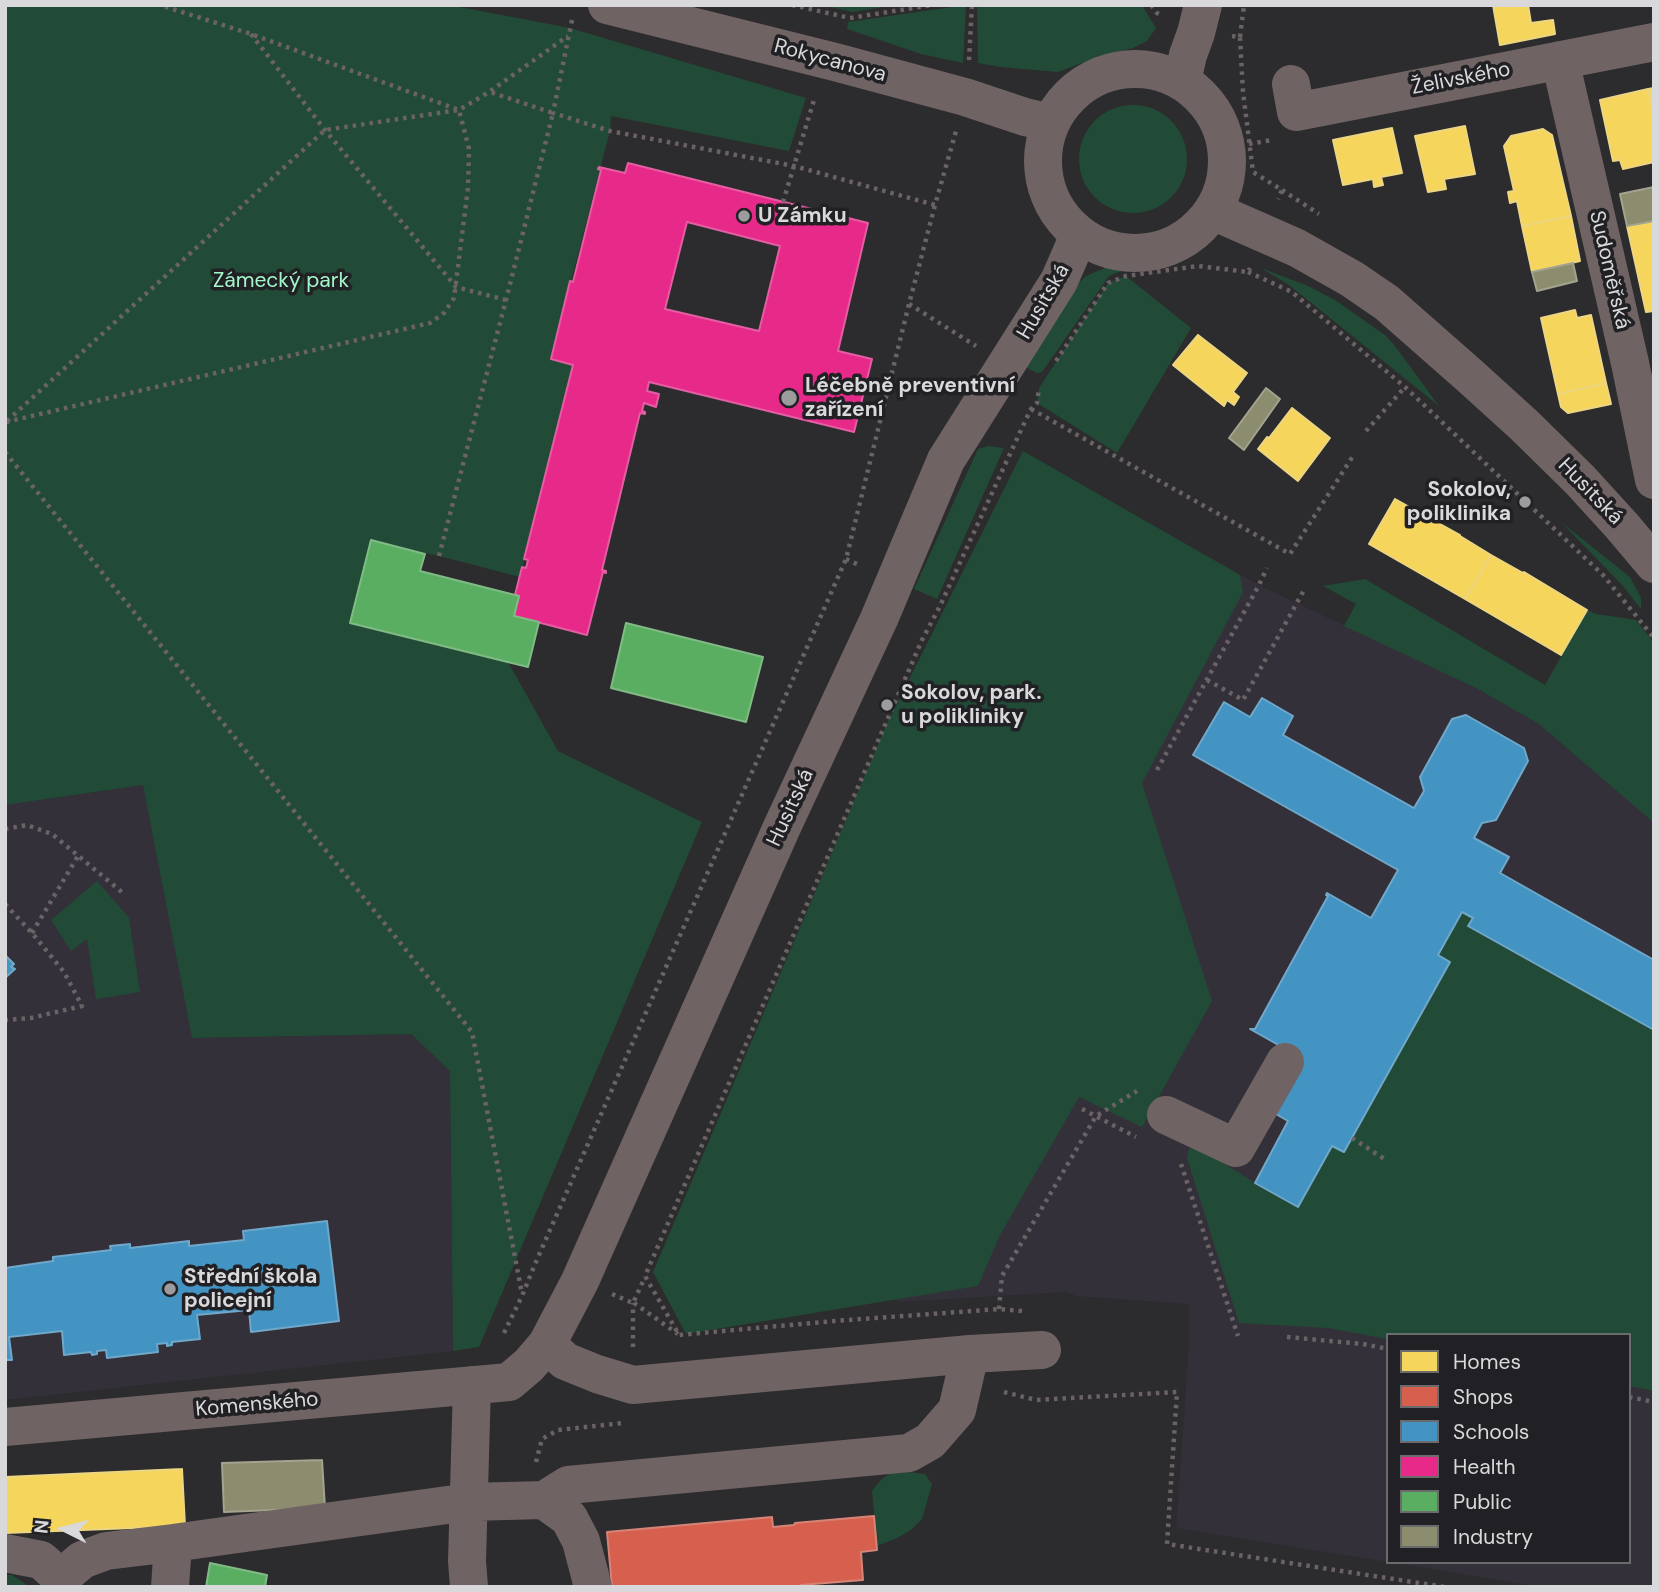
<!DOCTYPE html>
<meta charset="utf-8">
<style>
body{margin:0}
#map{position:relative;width:1659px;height:1592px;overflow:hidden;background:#2c2b2d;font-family:"DM Sans",sans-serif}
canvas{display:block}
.frame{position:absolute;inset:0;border:7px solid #d9d8db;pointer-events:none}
.legend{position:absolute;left:1386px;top:1333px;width:245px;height:231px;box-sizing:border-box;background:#212024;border:2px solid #6b6a6d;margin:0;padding:9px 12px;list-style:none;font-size:21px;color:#d9d8db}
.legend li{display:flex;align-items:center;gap:14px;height:35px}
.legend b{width:35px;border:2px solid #6b6a6d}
.north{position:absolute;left:28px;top:1494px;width:70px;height:70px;-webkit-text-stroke:5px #212024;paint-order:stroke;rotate:276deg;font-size:19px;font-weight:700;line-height:28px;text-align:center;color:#d9d8db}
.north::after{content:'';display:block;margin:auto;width:24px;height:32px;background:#d9d8db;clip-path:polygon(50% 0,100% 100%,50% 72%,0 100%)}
</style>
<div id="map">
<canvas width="1659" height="1592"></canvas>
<div class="frame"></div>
<ul class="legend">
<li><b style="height:19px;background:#f6d55c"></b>Homes</li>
<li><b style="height:19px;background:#d6604d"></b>Shops</li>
<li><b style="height:19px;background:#4393c3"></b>Schools</li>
<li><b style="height:19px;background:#e7298a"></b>Health</li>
<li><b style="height:19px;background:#5aae61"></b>Public</li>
<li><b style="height:19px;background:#8c8c6e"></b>Industry</li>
</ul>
<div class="north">N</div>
</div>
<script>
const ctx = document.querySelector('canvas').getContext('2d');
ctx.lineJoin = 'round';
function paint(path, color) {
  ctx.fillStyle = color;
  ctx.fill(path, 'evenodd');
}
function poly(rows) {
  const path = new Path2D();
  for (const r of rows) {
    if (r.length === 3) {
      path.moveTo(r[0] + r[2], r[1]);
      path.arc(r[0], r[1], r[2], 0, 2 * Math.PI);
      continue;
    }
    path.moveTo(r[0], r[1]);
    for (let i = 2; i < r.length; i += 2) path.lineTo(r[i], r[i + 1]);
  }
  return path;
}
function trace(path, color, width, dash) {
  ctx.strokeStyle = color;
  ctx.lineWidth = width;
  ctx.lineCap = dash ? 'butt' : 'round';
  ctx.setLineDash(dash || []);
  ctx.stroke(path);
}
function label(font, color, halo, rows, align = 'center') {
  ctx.font = font + ' "DM Sans",sans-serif';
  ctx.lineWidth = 7;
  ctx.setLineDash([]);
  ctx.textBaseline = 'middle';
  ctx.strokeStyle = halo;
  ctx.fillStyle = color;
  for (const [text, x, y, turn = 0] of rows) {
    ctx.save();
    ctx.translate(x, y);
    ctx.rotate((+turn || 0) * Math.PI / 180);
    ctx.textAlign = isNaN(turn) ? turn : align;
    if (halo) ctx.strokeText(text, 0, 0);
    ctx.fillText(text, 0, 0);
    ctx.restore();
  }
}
const built = poly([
 [1055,470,1259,585,1476,688,1539,724,1654,823,1654,1587,1541,1587,1390,1562,1629,1562,1629,1335,1388,1335,1388,1562,1176,1528,1189,1345,1189,1304,1076,1296,1066,1292,898,1302,771,1099],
 [143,785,192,1038,411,1034,450,1071,453,1351,5,1400,5,805]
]);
const green = poly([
 [5,5,449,5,570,28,806,98,789,151,611,116,610,131,551,358,573,365,520,577,439,556,371,541,350,623,508,662,558,751,702,822,479,1347,453,1351,450,1071,411,1034,192,1038,143,785,5,805],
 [821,5,896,5,853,12],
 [966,5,963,63,921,54,847,29,848,22],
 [977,5,1142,5,1156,28,1147,41,1133,48,1101,56,1058,72,1000,67,978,63],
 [1133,159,54],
 [1105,268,1129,268,1109,276,1042,372,1037,373,1025,367,1076,285,1086,276],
 [1261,268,1308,286,1335,300,1385,335,1395,346,1439,406,1289,285],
 [1126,276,1191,328,1117,453,1037,403,1039,388,1108,283],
 [988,446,1004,448,937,599,914,589,978,449],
 [1023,451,1240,575,1243,592,1142,783,1212,1001,1142,1127,1079,1097,999,1237,978,1286,686,1334,653,1272,886,726],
 [1561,522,1630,577,1641,598,1641,609,1623,586],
 [1365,579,1545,685,1587,610,1596,614,1636,620,1654,643,1654,823,1539,724,1476,688,1344,626,1356,604,1323,586],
 [97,881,129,918,140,992,96,999,87,939,71,951,51,920],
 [1462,912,1654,1028,1654,1391,1629,1386,1629,1335,1388,1335,1388,1339,1328,1328,1239,1323,1187,1158,1189,1149,1196,1146,1255,1183,1298,1207,1332,1146,1344,1152,1450,962,1438,955],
 [909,1472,925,1474,932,1484,922,1519,911,1530,897,1538,877,1546,872,1491,880,1481,890,1473],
 [5,1575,12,1575,30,1587,5,1587]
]);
const homes = poly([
 [1493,5,1528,5,1531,23,1553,20,1555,34,1500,45,1493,5],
 [1654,88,1654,117,1648,89,1654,88],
 [1648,89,1654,117,1654,162,1623,169,1620,160,1613,161,1600,100,1648,89],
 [1465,126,1475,174,1444,179,1446,189,1428,192,1415,136,1465,126],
 [1392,128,1402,173,1381,177,1383,185,1374,187,1373,179,1343,185,1333,140,1392,128],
 [1543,129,1552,135,1571,216,1522,226,1517,201,1510,203,1508,192,1514,191,1504,146,1511,136,1543,129],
 [1571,216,1580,261,1532,272,1522,226,1571,216],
 [1654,221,1654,311,1646,312,1627,226,1654,221],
 [1575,310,1577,318,1591,315,1606,383,1558,394,1541,318,1575,310],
 [1198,335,1247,373,1233,392,1239,397,1234,405,1227,400,1224,406,1173,365,1198,335],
 [1606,383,1611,404,1568,413,1561,407,1558,394,1606,383],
 [1292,408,1330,438,1298,481,1258,449,1267,437,1269,438,1292,408],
 [1395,499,1460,535,1460,536,1491,555,1465,599,1369,544,1395,499],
 [1491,555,1523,573,1524,572,1587,610,1561,655,1465,599,1491,555],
 [182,1469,185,1526,5,1533,5,1477,182,1469]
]);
const shops = poly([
 [874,1516,877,1550,861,1552,863,1580,801,1585,802,1587,612,1587,607,1532,772,1517,773,1527,794,1525,795,1523,874,1516]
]);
const schools = poly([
 [1262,698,1293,716,1283,735,1414,808,1424,791,1420,777,1452,719,1466,715,1524,748,1528,761,1496,820,1482,823,1474,838,1509,857,1500,873,1654,960,1654,1030,1468,926,1473,918,1462,912,1438,955,1450,962,1344,1152,1332,1146,1298,1207,1255,1183,1288,1121,1267,1109,1298,1056,1250,1029,1255,1029,1328,896,1326,895,1327,893,1371,918,1398,870,1193,755,1224,702,1250,717,1262,698],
 [6,956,14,964,11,967,15,969,5,978,6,956],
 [327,1221,339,1321,251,1332,249,1310,197,1315,200,1339,172,1342,172,1345,167,1346,167,1343,157,1344,158,1352,107,1358,106,1350,97,1351,97,1354,92,1355,91,1352,64,1355,62,1331,9,1337,12,1360,5,1360,5,1268,53,1261,53,1257,111,1250,110,1246,130,1244,130,1248,189,1241,189,1246,244,1240,243,1231,327,1221]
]);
const health = poly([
 [628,163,868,223,838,351,872,359,854,432,649,382,647,391,659,394,656,407,644,403,642,411,645,412,645,414,640,413,602,570,606,571,606,573,603,572,587,635,514,616,519,596,515,595,522,567,526,568,528,560,524,559,573,365,551,359,570,281,573,282,601,170,598,169,599,167,625,173,628,163],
 [687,222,780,246,759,331,665,309,687,222]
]);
const public = poly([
 [371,540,425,554,420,571,519,596,514,616,539,622,528,667,350,623,371,540],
 [626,623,763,657,746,722,611,688,626,623],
 [210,1563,267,1575,265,1587,206,1587,210,1563]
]);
const industry = poly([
 [1654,187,1654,221,1627,226,1620,194,1654,187],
 [1573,263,1577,281,1537,291,1532,272,1573,263],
 [1266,388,1280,399,1244,450,1229,438,1266,388],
 [322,1460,325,1508,224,1512,222,1463,322,1460]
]);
const path = poly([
 [792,5,850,18,932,5],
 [1151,5,1157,13,1161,15],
 [572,20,553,113,610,131,794,166,935,205,956,131],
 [251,34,325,130,456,287,506,300],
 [1232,36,1240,37,1243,92,1253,172,1282,190,1278,199],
 [1240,37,1244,5],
 [969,60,972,5],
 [1249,144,1272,140],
 [1282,190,1319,214],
 [783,202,814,100],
 [1248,272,1292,292,1405,387,1603,575,1654,638],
 [909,304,976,346],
 [1056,361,1108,283,1126,276,1198,266,1248,272,1250,268],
 [1031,409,1290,554,1353,456],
 [7,421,325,130,459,110,489,92,568,36],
 [6,422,430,323,444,313,454,298,468,188,469,149,459,110,251,34,160,5],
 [1366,431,1405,387],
 [5,452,472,1032,522,1294],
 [439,556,506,300,553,113,490,92],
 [846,559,861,566],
 [1207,680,1243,700,1304,590],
 [1157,770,1259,585,1267,568],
 [5,829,27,825,52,834,123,893],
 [5,904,32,933,64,972,82,1006,31,1018,5,1020],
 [32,933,78,856],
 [1082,1109,1136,1137],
 [1352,1138,1386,1160],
 [1181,1164,1238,1336],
 [612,1294,633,1303,645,1277],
 [634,1303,678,1334],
 [999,1309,1002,1276,1096,1116,1137,1091],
 [1022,1311,999,1309,835,1321,679,1335,645,1276,922,640,940,606,1021,430,1031,409,1037,403,1039,388],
 [504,1333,522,1296,535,1264,846,559,909,304,935,205],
 [1287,1337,1363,1344,1388,1349],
 [633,1347,633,1303],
 [1004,1392,1036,1400,1177,1392,1167,1544,1445,1587],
 [1629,1397,1654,1402],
 [536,1462,542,1439,558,1430,623,1423]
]);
const minor = poly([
 [607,5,835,62,965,97,1025,117,1051,123],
 [1560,60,1630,363,1654,480],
 [1135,161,92],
 [1182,81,1188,55,1196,33,1203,5],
 [1291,84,1296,112,1654,42],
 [1213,211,1297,248,1352,279,1387,303,1470,376,1524,425,1580,480,1622,526,1654,564],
 [1166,1115,1236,1148,1285,1062],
 [547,1344,565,1361,597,1374,633,1385,970,1354,1042,1350],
 [5,1427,509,1382,529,1365,547,1344,580,1281,782,827,879,619,946,460,1059,281,1079,235],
 [544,1500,569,1518,581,1541,593,1587],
 [173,1543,469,1502,544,1500,568,1485,909,1453,930,1441,957,1410,970,1354],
 [5,1553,41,1560,61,1578,62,1587],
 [61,1578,82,1560,106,1551,173,1543,170,1587],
 [469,1587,467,1561,472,1385]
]);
const markers = [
 [744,216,7,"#9c9b9e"],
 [789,398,9,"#9c9b9e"],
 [1525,502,7,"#9c9b9e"],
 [887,705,7,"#9c9b9e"],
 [170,1289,7,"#9c9b9e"]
];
const streetNames = [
 ["Rokycanova",830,61,15],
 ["Želivského",1461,79,-11],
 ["Sudoměřská",1609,270,77],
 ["Husitská",1044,302,-60],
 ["Husitská",1590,492,46],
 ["Husitská",791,808,-65],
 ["Komenského",257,1405,-5]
];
const poiNames = [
 ["U Zámku",758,216],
 ["Léčebně preventivní",805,386],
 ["zařízení",805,410],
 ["Sokolov,",1511,490,"right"],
 ["poliklinika",1511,514,"right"],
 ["Sokolov, park.",901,693],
 ["u polikliniky",901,717],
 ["Střední škola",184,1277],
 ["policejní",184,1301]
];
const parkNames = [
 ["Zámecký park",281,281]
];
paint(built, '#333039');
paint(green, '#224b37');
paint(homes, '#f6d55c');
trace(homes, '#edd682', 2);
paint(shops, '#d6604d');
trace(shops, '#d78478', 2);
paint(schools, '#4393c3');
trace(schools, '#70a8ca', 2);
paint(health, '#e7298a');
trace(health, '#e35ea2', 2);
paint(public, '#5aae61');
trace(public, '#80bb86', 2);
paint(industry, '#8c8c6e');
trace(industry, '#a3a38f', 2);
trace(path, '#6a6264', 4.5, [3.5, 5]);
trace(minor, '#706364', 38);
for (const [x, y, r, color] of markers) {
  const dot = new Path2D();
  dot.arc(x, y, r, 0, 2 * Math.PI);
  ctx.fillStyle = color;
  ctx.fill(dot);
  trace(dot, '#212024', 2.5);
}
label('21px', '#d9d8db', '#212024', streetNames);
label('bold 21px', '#d9d8db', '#212024', poiNames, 'left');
label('21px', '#a1f7ca', '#212024', parkNames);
</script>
